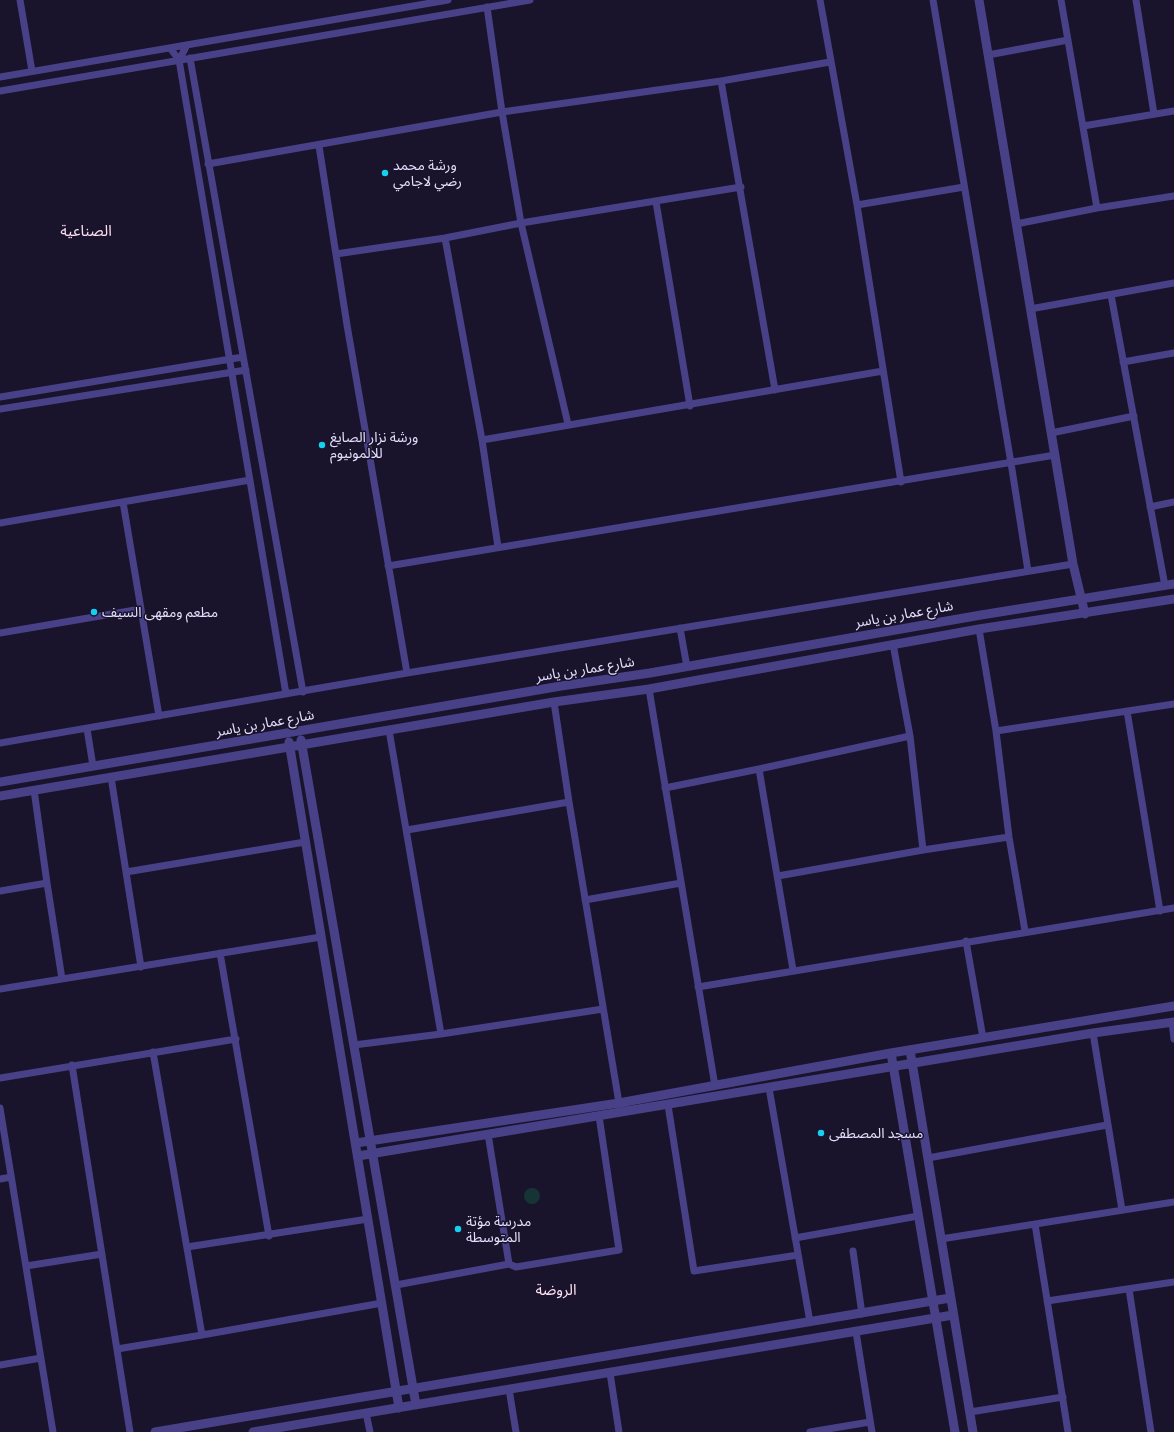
<!DOCTYPE html>
<meta charset="utf-8">
<style>
body{margin:0}
canvas{display:block;background:#19132b}
</style>
<canvas width="1174" height="1432"></canvas>
<script>
const c = document.querySelector('canvas').getContext('2d');
c.lineJoin = 'round';
function paint(path, color) {
  c.fillStyle = color;
  c.fill(path, 'evenodd');
}
function poly(rows) {
  const path = new Path2D();
  for (const r of rows) {
    if (r.length === 3) {
      path.moveTo(r[0] + r[2], r[1]);
      path.arc(r[0], r[1], r[2], 0, 2 * Math.PI);
      continue;
    }
    path.moveTo(r[0], r[1]);
    for (let i = 2; i < r.length; i += 2) path.lineTo(r[i], r[i + 1]);
  }
  return path;
}
function strokePath(path, color, width, dash) {
  c.strokeStyle = color;
  c.lineWidth = width;
  c.lineCap = dash ? 'butt' : 'round';
  c.setLineDash(dash || []);
  c.stroke(path);
}
function drawText(font, color, halo, rows, align = 'center') {
  c.font = font + ' "Exo 2","Noto Sans Arabic",sans-serif';
  c.lineWidth = 3;
  c.setLineDash([]);
  c.textBaseline = 'middle';
  c.strokeStyle = halo;
  c.fillStyle = color;
  for (const [text, x, y, turn = 0] of rows) {
    c.save();
    c.translate(x, y);
    c.rotate((+turn || 0) * Math.PI / 180);
    c.textAlign = isNaN(turn) ? turn : align;
    if (halo) c.strokeText(text, 0, 0);
    c.fillText(text, 0, 0);
    c.restore();
  }
}
const green = poly([
 [532,1196,8]
]);
const minor = poly([
 [20,0,32,71],
 [820,0,857,205,901,482],
 [933,0,1011,463,1028,571],
 [1061,0,1097,208],
 [1136,0,1154,114],
 [487,7,502,112,521,223,568,424],
 [170,48,179,60,187,45],
 [988,55,1068,40],
 [190,58,303,692],
 [179,60,286,694],
 [0,77,448,0],
 [721,81,775,390],
 [0,91,530,0],
 [1083,126,1174,111],
 [319,146,347,325,407,673],
 [208,164,502,112,721,81,830,62],
 [656,202,690,406],
 [857,205,964,187],
 [1016,224,1097,208,1174,196],
 [445,238,482,440,498,547],
 [336,254,445,238,521,223,741,187],
 [1111,295,1165,586],
 [1030,309,1174,283],
 [1123,362,1174,353],
 [0,397,243,357],
 [0,409,246,370],
 [1051,433,1134,416],
 [482,440,883,371],
 [123,502,159,716],
 [1150,507,1174,502],
 [0,523,250,480],
 [388,566,1055,455],
 [680,628,687,667],
 [979,629,996,731,1009,837,1025,931],
 [0,633,141,609],
 [893,644,910,736,923,850],
 [649,689,715,1086],
 [554,702,569,802,619,1103],
 [1127,711,1160,911],
 [87,729,93,766],
 [389,730,441,1034],
 [996,731,1174,704],
 [0,743,407,673,1073,564],
 [759,769,793,970],
 [111,777,141,967],
 [665,788,759,769,910,736],
 [407,830,569,802],
 [126,872,305,842],
 [778,876,923,850,1009,837],
 [47,883,62,979],
 [0,891,47,883,34,790],
 [585,900,681,883],
 [966,941,983,1038],
 [220,953,269,1236],
 [698,987,1174,908],
 [0,989,321,937],
 [1172,1022,1174,1039],
 [1093,1033,1122,1210],
 [354,1045,441,1034,603,1009],
 [153,1052,202,1335],
 [72,1065,130,1432],
 [0,1078,236,1039],
 [769,1088,810,1322],
 [668,1105,694,1271,798,1255],
 [0,1108,53,1432],
 [928,1158,1107,1125],
 [0,1179,11,1177],
 [1035,1224,1068,1432],
 [795,1238,918,1216],
 [941,1239,1174,1202],
 [187,1247,368,1219],
 [853,1251,862,1314],
 [509,1264,516,1267,619,1250,599,1116],
 [26,1266,102,1254],
 [396,1285,509,1264,488,1134],
 [1129,1289,1151,1432],
 [1047,1301,1174,1282],
 [856,1332,872,1432],
 [117,1349,202,1335,382,1303],
 [0,1365,41,1358],
 [610,1373,619,1432],
 [509,1389,516,1432],
 [970,1412,1063,1397],
 [366,1413,370,1432],
 [810,1432,870,1422]
]);
const tertiary = poly([
 [979,0,1073,564,1085,614],
 [301,740,416,1405],
 [289,742,399,1408],
 [0,782,561,686,650,673,981,615,1174,584],
 [0,796,554,702,649,689,979,629,1174,599],
 [910,1050,973,1432],
 [891,1053,955,1432],
 [356,1143,619,1103,891,1053,1174,1006],
 [358,1156,1093,1033,1174,1022],
 [155,1432,950,1298],
 [253,1432,953,1315]
]);
const markers = [
 [385,173,4,"#16d0f2"],
 [322,445,4,"#16d0f2"],
 [94,612,4,"#16d0f2"],
 [821,1133,4,"#16d0f2"],
 [458,1229,4,"#16d0f2"]
];
const poiNames = [
 ["ورشة محمد",393,165],
 ["رضي لاجامي",393,181],
 ["ورشة نزار الصايغ",330,437],
 ["للالمونيوم",330,453],
 ["مطعم ومقهى السيف",102,612],
 ["مسجد المصطفى",829,1133],
 ["مدرسة مؤتة",466,1221],
 ["المتوسطة",466,1237]
];
const streetNames = [
 ["شارع عمار بن ياسر",904,614,-10],
 ["شارع عمار بن ياسر",585,669,-9],
 ["شارع عمار بن ياسر",265,723,-10]
];
const neighbourhoodNames = [
 ["الصناعية",86,231],
 ["الروضة",556,1290]
];
paint(green, '#163435');
strokePath(minor, '#484187', 7);
strokePath(tertiary, '#484187', 9);
for (const [x, y, r, color] of markers) {
  const dot = new Path2D();
  dot.arc(x, y, r, 0, 2 * Math.PI);
  c.fillStyle = color;
  c.fill(dot);
  strokePath(dot, '#19132b', 1.5);
}
drawText('14px', '#e4dffd', '#19132b', poiNames, 'left');
drawText('14px', '#e4dffd', '#19132b', streetNames);
drawText('15px', '#fde1f1', '#19132b', neighbourhoodNames);
</script>
